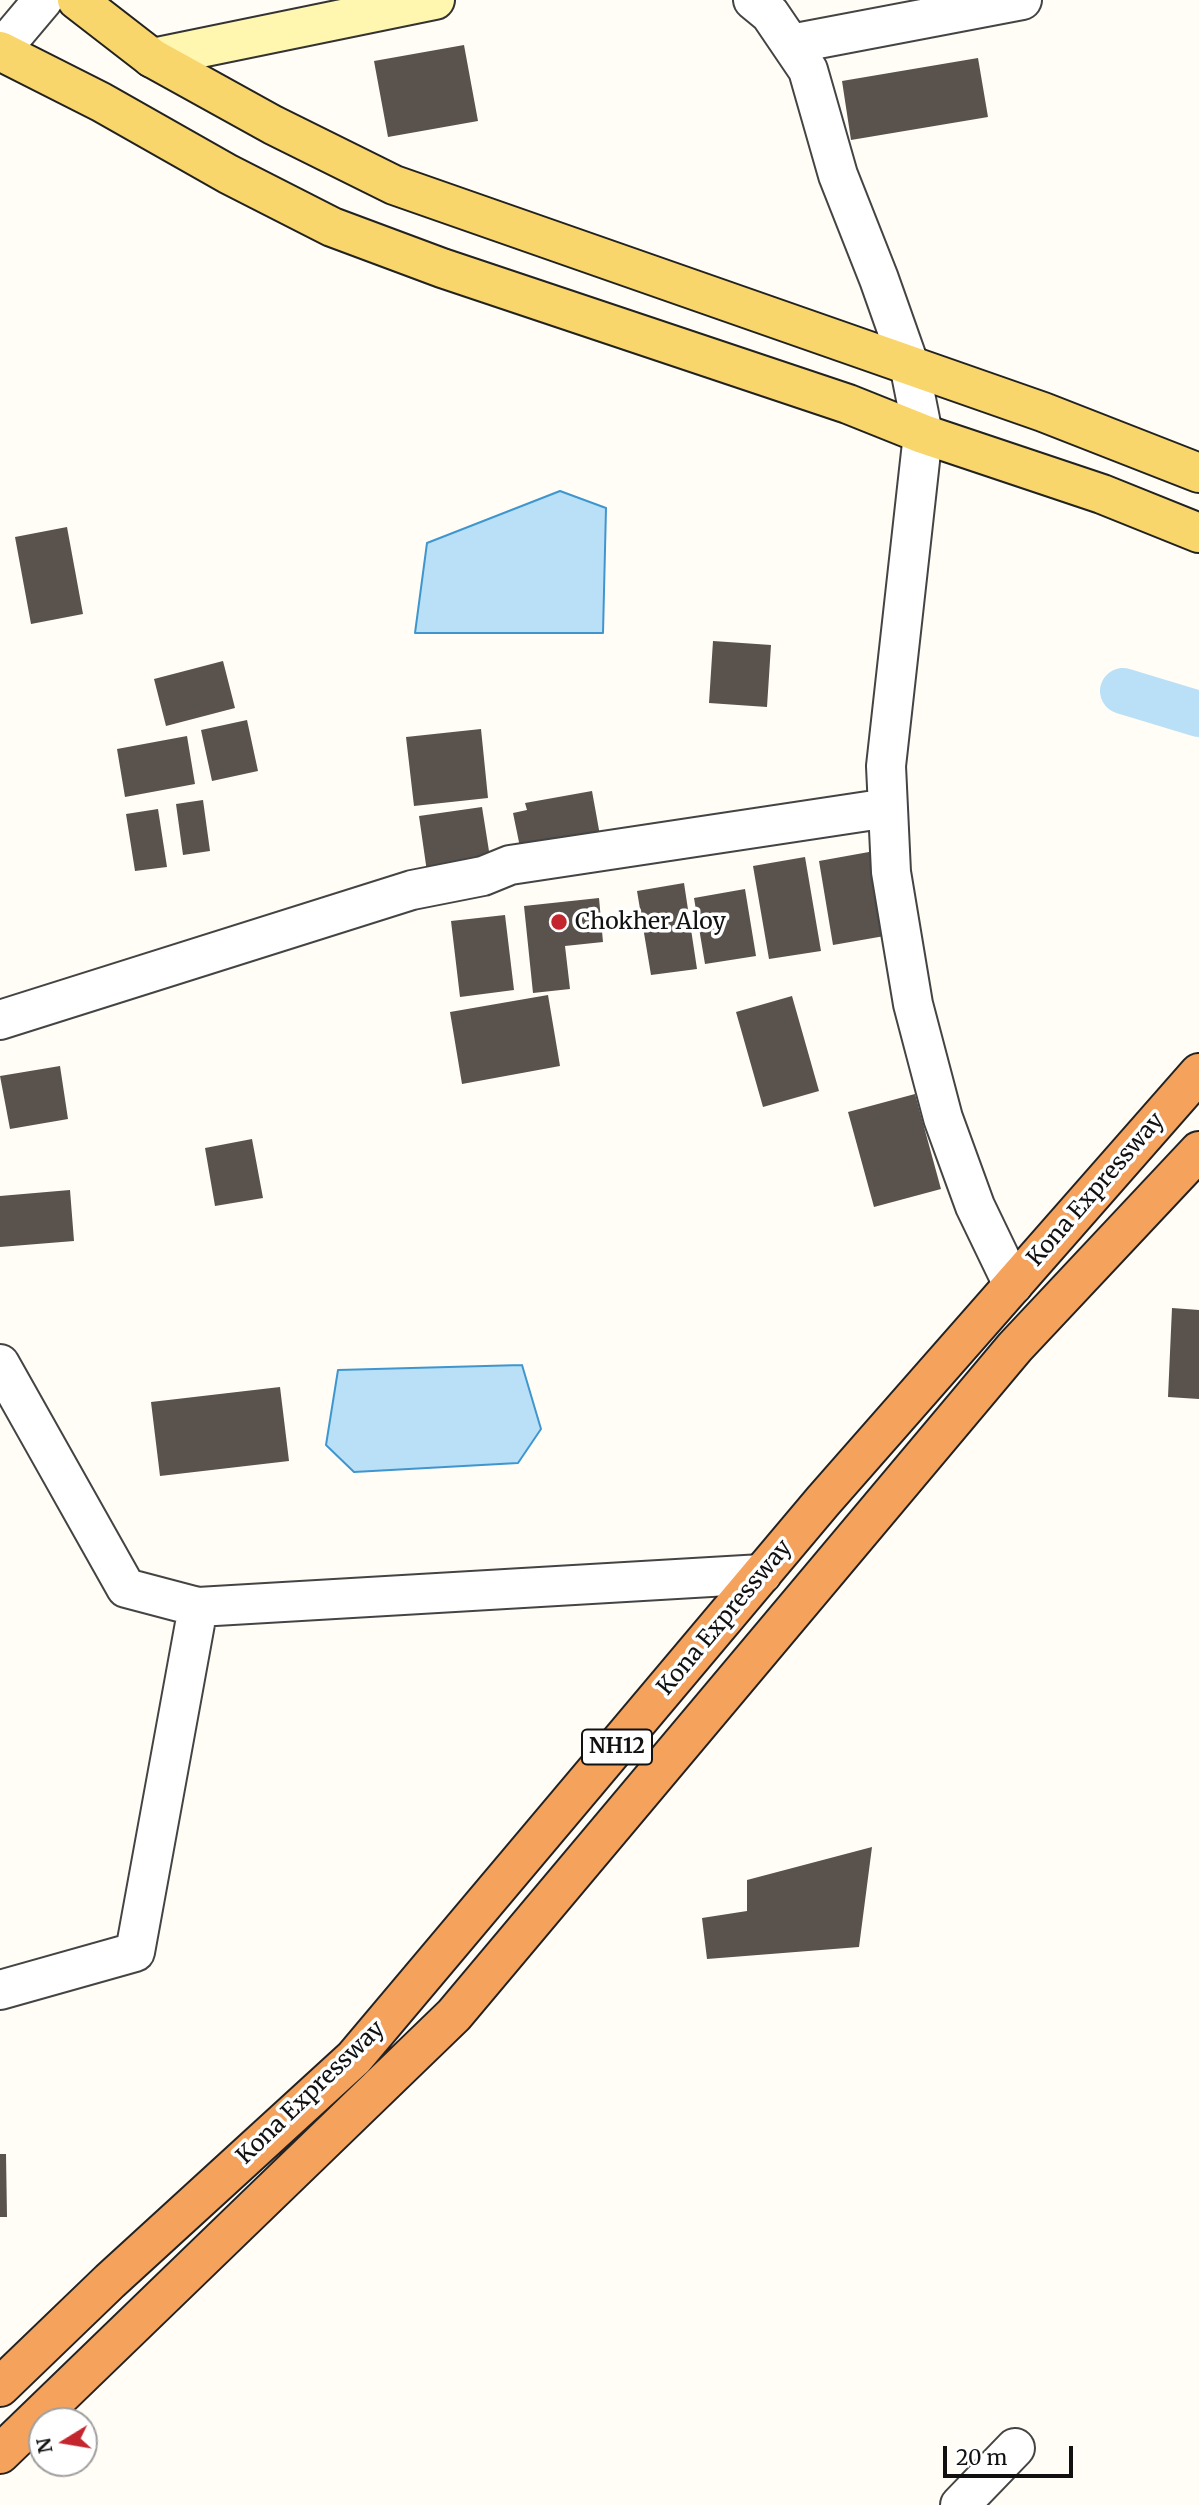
<!DOCTYPE html>
<style>
body{margin:0}
#map{position:relative;width:1199px;height:2505px;overflow:hidden;background:#fffdf5;font-family:Merriweather,serif}
canvas{display:block}
.north{position:absolute;left:28px;top:2407px;width:70px;height:70px;box-sizing:border-box;background:#fff;border:2px solid #a0a0a0;border-radius:50%;rotate:259deg;font-size:19px;font-weight:700;line-height:28px;text-align:center;color:#111}
.north::after{content:'';display:block;margin:auto;width:24px;height:32px;background:#c4262e;clip-path:polygon(50% 0,100% 100%,50% 72%,0 100%)}
.scale{position:absolute;left:943px;top:2446px;width:130px;height:32px;box-sizing:border-box;border:4px solid #111;border-top:0;padding-left:9px;font-size:21px;line-height:24px;white-space:nowrap;color:#111;-webkit-text-stroke:5px #fff;paint-order:stroke}
</style>
<div id="map">
<canvas width="1199" height="2505"></canvas>
<div class="north">N</div>
<div class="scale">20 m</div>
</div>
<script>
const c = document.querySelector('canvas').getContext('2d');
c.lineJoin = 'round';
function paint(path, color) {
  c.fillStyle = color;
  c.fill(path, 'evenodd');
}
function poly(rows) {
  const path = new Path2D();
  for (const r of rows) {
    path.moveTo(r[0], r[1]);
    for (let i = 2; i < r.length; i += 2) path.lineTo(r[i], r[i + 1]);
  }
  return path;
}
function strokePath(path, color, width, dash) {
  c.strokeStyle = color;
  c.lineWidth = width;
  c.lineCap = dash ? 'butt' : 'round';
  c.setLineDash(dash || []);
  c.stroke(path);
}
function drawText(font, color, halo, rows, align = 'center') {
  c.font = font + ' Merriweather,serif';
  c.lineWidth = 7;
  c.setLineDash([]);
  c.textBaseline = 'middle';
  c.strokeStyle = halo;
  c.fillStyle = color;
  for (const [text, x, y, turn = 0] of rows) {
    c.save();
    c.translate(x, y);
    c.rotate((+turn || 0) * Math.PI / 180);
    c.textAlign = isNaN(turn) ? turn : align;
    if (halo) c.strokeText(text, 0, 0);
    c.fillText(text, 0, 0);
    c.restore();
  }
}
const water = poly([
 [560,491,606,508,603,633,415,633,427,543,560,491],
 [522,1365,541,1429,518,1463,354,1472,326,1445,338,1370,522,1365]
]);
const canal = poly([
 [1123,691,1199,714]
]);
const building = poly([
 [464,45,478,121,388,137,374,61],
 [978,58,988,117,851,140,842,81],
 [67,527,83,614,31,624,15,537],
 [713,641,771,645,767,707,709,703],
 [223,661,235,708,166,726,154,679],
 [247,720,258,771,212,781,201,730],
 [481,729,488,798,414,806,406,737],
 [187,736,195,784,125,797,117,749],
 [592,791,601,841,520,847,513,813,527,810,525,803],
 [203,800,210,851,183,855,176,804],
 [482,807,492,870,428,879,419,816],
 [158,809,167,867,135,871,126,814],
 [880,850,896,934,833,945,819,861],
 [805,857,821,951,769,959,753,866],
 [684,883,697,969,651,975,637,891],
 [745,889,756,956,705,964,694,898],
 [599,898,603,942,565,946,570,989,533,993,524,906],
 [505,915,514,990,460,997,451,921],
 [548,995,560,1066,462,1084,450,1012],
 [792,996,819,1091,763,1107,736,1012],
 [60,1066,68,1119,10,1129,0,1076],
 [915,1094,941,1189,874,1207,848,1112],
 [252,1139,263,1198,215,1206,205,1148],
 [70,1190,74,1241,0,1247,0,1196],
 [1172,1308,1199,1310,1199,1399,1168,1397],
 [280,1387,289,1461,160,1476,151,1402],
 [872,1847,859,1947,707,1959,702,1918,747,1911,747,1880],
 [0,2154,6,2154,7,2217,0,2217]
]);
const street = poly([
 [753,0,770,14,808,70,838,175,879,279,909,364,923,434,886,766,891,872,913,1004,943,1118,975,1206,1013,1285],
 [791,44,1022,0],
 [0,51,43,0],
 [0,1020,412,890,483,876,510,865,888,808],
 [0,1364,126,1588,198,1607,762,1574],
 [0,1990,135,1952,198,1607],
 [960,2505,1015,2448]
]);
const secondary = poly([
 [152,58,435,0]
]);
const primary = poly([
 [77,0,152,58,273,125,394,185,1043,412,1199,473],
 [0,51,101,102,228,174,332,227,442,268,848,404,923,434,1102,494,1199,533]
]);
const highway = poly([
 [0,2387,110,2281,354,2058,823,1501,1199,1073],
 [0,2454,454,2015,1015,1347,1199,1151]
]);
const markers = [
 [559,922,9,"#c4262e"]
];
const shields = [
 [617,1747,70]
];
const shieldNames = [
 ["NH12",617,1747]
];
const poiNames = [
 ["Chokher Aloy",575,922]
];
const streetNames = [
 ["Kona Expressway",1096,1190,-49],
 ["Kona Expressway",725,1618,-50],
 ["Kona Expressway",311,2093,-44]
];
paint(water, '#b9e0f7');
strokePath(water, '#3f96cf', 2);
strokePath(canal, '#b9e0f7', 46);
paint(building, '#5a524d');
strokePath(street, '#444', 42);
strokePath(secondary, '#333', 42);
strokePath(primary, '#222', 42);
strokePath(highway, '#222', 42);
strokePath(street, '#fff', 38);
strokePath(secondary, '#fff6b0', 38);
strokePath(primary, '#f9d66b', 38);
strokePath(highway, '#f5a25d', 38);
for (const [x, y, r, color] of markers) {
  const dot = new Path2D();
  dot.arc(x, y, r, 0, 2 * Math.PI);
  c.fillStyle = color;
  c.fill(dot);
  strokePath(dot, '#fff', 2.5);
}
for (const [x, y, w] of shields) {
  const box = new Path2D();
  box.roundRect(x - w / 2, y - 17.5, w, 35, 5);
  c.fillStyle = '#fff';
  c.fill(box);
  strokePath(box, '#111', 2);
}
drawText('bold 21px', '#111', null, shieldNames);
drawText('23px', '#111', '#fff', poiNames, 'left');
drawText('23px', '#111', '#fff', streetNames);
</script>
